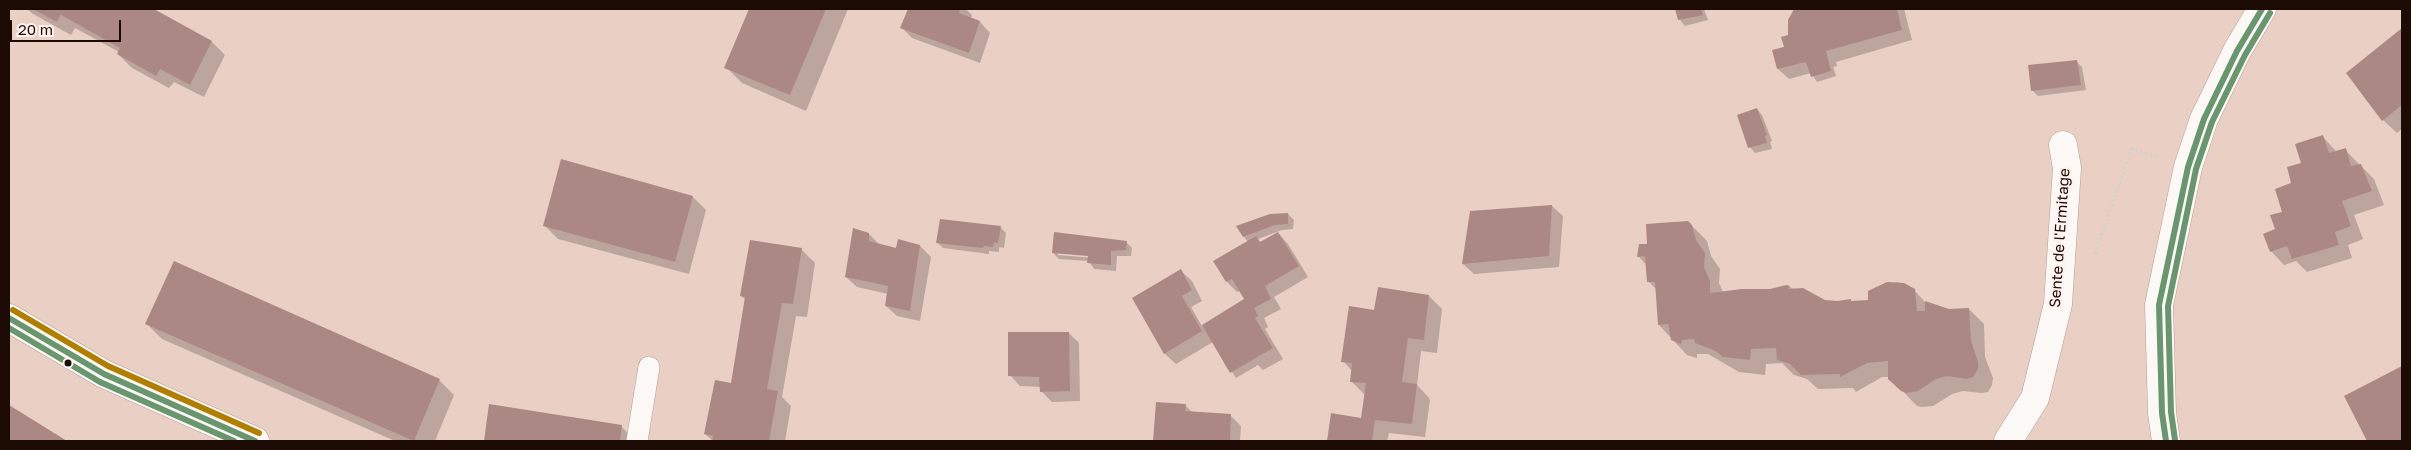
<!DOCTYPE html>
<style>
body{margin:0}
#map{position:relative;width:2411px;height:450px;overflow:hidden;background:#eacfc4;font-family:"Golos Text",sans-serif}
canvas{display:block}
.frame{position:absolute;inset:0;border:10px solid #1c0b05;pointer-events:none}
.scale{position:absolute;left:10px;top:20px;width:111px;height:22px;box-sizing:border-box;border:2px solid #1c0b05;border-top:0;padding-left:6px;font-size:15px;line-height:18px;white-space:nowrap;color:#1c0b05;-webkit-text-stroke:4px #fef3ef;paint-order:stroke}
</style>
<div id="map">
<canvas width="2411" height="450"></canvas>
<div class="frame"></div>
<div class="scale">20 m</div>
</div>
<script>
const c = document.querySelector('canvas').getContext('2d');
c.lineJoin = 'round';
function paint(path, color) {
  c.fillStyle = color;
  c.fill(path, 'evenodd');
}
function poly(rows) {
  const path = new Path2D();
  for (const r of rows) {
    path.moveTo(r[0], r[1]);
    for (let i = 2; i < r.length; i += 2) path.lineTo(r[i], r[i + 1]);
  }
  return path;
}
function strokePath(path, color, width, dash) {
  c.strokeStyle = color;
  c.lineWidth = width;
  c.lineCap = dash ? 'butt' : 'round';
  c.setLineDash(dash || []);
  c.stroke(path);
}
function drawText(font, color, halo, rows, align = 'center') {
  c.font = font + ' "Golos Text",sans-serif';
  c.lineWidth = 5;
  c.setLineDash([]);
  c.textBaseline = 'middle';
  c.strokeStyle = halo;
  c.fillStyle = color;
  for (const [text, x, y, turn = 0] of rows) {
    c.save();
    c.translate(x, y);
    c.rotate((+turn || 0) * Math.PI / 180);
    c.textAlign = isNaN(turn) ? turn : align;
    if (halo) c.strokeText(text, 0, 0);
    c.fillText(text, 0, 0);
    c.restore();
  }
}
const shadow = poly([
 [27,9,151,9,212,42,225,55,204,97,174,82,169,88,132,68,118,54,119,52,75,28,71,35,33,14],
 [750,9,848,9,806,111,742,83,726,67],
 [909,9,966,9,972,15,971,19,980,22,990,33,980,63,912,38,902,28],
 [1676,9,1704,9,1708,20,1685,26,1680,20],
 [1798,9,1819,11,1904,9,1912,40,1836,62,1837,66,1833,67,1836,76,1817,82,1811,73,1789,79,1778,69,1789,36,1795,10],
 [2402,29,2402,129,2397,133,2383,120,2347,73],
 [2076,61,2082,67,2086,90,2038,96,2032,90],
 [1757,109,1762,115,1772,141,1770,142,1772,149,1755,153,1750,147],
 [2322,136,2337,152,2345,150,2374,179,2384,205,2354,215,2363,239,2348,245,2352,258,2307,272,2296,261,2284,265,2271,251,2292,184,2302,164],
 [693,197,706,210,689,274,558,239,545,226],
 [1552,206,1563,216,1559,267,1474,274,1463,264,1471,212],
 [1288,214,1294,220,1293,229,1282,230,1258,239,1261,243,1278,233,1288,244,1308,277,1274,297,1281,309,1264,318,1268,327,1265,329,1283,359,1263,370,1258,365,1236,378,1213,342,1176,364,1165,354,1133,298,1181,271,1192,281,1202,301,1191,307,1202,326,1245,299,1240,291,1237,292,1227,282,1215,262,1248,242,1244,237],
 [1688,222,1707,241,1711,256,1720,269,1719,283,1723,292,1771,291,1789,287,1824,301,1837,302,1850,300,1853,302,1869,301,1869,292,1876,287,1897,282,1914,290,1926,303,1949,310,1969,309,1984,324,1985,357,1993,378,1992,385,1988,392,1982,393,1963,391,1952,394,1933,406,1922,407,1917,406,1889,377,1882,377,1856,392,1853,388,1818,389,1807,379,1794,375,1782,363,1766,364,1765,375,1739,372,1708,354,1697,354,1697,358,1687,355,1659,325,1657,290,1649,282,1647,266,1639,257,1640,246,1648,245],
 [1000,227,1006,233,1004,248,999,247,999,252,989,251,989,254,943,248,937,242],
 [869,234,880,245,896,249,920,246,931,257,920,321,897,316,886,306,888,294,857,287,846,277],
 [1126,242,1132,248,1131,256,1117,256,1116,271,1094,269,1089,261,1059,259,1053,253],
 [1058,253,1094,256,1094,258,1058,255],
 [802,250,815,263,807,317,796,316,782,397,791,406,785,441,713,441,705,434,732,385,746,300,741,296],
 [1429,296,1442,309,1437,353,1421,351,1417,385,1430,399,1425,437,1389,433,1387,441,1328,441,1332,414,1362,419,1365,395,1351,381,1352,371,1343,361,1375,311],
 [147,324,439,380,454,395,435,441,395,441,162,339],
 [1069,333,1079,343,1080,401,1052,402,1041,391,1041,387,1020,386,1010,375],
 [2402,368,2402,441,2368,441,2346,396],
 [1157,403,1185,405,1193,413,1230,415,1241,426,1240,441,1154,441],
 [9,406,65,441,9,441],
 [490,406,621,426,635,441,485,441]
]);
const building = poly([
 [33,9,154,9,212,41,190,85,160,69,156,76,117,54,120,48,61,15,57,22],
 [749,9,826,9,790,95,724,68],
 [908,9,960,9,959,13,980,21,969,53,900,28],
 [1675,9,1701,9,1703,15,1678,20],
 [1794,9,1897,9,1902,30,1826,51,1831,71,1811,77,1806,62,1777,69,1772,50,1784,47,1781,37,1788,35,1788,20],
 [2402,28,2402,105,2382,121,2346,73],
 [2077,60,2081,85,2031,91,2028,65],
 [1757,108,1767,135,1765,136,1767,143,1748,148,1737,115],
 [2323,135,2329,153,2346,148,2351,166,2361,164,2372,191,2342,201,2351,226,2335,232,2339,245,2292,259,2287,246,2270,252,2263,234,2275,229,2270,215,2282,212,2275,189,2291,183,2287,167,2301,163,2295,144],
 [561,159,693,196,675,262,543,226],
 [1552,205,1549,256,1462,264,1470,211],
 [1288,213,1288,224,1275,225,1243,237,1236,226,1270,214],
 [940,219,1001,226,998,243,994,242,993,247,984,246,983,248,936,243],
 [1688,221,1692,225,1696,240,1705,253,1704,267,1710,281,1710,293,1742,289,1770,289,1786,285,1790,286,1788,289,1803,288,1825,300,1837,301,1851,299,1851,301,1868,300,1868,291,1887,282,1904,283,1915,289,1917,311,1925,311,1925,301,1949,309,1969,308,1971,341,1978,362,1978,369,1973,377,1966,379,1947,376,1936,379,1918,391,1906,393,1901,391,1888,379,1888,361,1867,363,1840,377,1840,374,1801,375,1790,364,1777,360,1776,348,1751,349,1750,360,1723,357,1716,351,1695,343,1694,339,1682,340,1681,344,1671,340,1668,324,1658,325,1655,282,1647,282,1645,256,1637,257,1639,244,1647,244,1646,224],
 [853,228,869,233,869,241,896,248,898,239,920,245,910,311,885,306,888,286,845,277],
 [1054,232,1127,241,1126,250,1111,251,1111,265,1087,263,1088,256,1052,253],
 [1278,232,1299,266,1265,286,1271,299,1254,308,1258,316,1255,318,1273,348,1230,373,1202,325,1244,299,1232,279,1226,282,1213,261,1256,236,1260,242],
 [750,240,802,248,793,304,782,303,767,389,778,391,769,441,712,441,713,436,704,434,715,380,731,383,745,297,740,296],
 [174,261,440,379,414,441,145,324],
 [1181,269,1192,290,1182,296,1202,331,1164,354,1132,298],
 [1378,287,1429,295,1424,340,1408,338,1402,382,1417,384,1412,424,1375,420,1372,441,1327,441,1331,413,1361,418,1366,383,1350,382,1352,363,1341,362,1349,306,1374,310],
 [1008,332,1069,332,1070,391,1040,392,1039,377,1008,376],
 [2402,366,2402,441,2367,441,2344,396],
 [1156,402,1186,404,1185,411,1231,414,1230,441,1153,441],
 [489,404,622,425,620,441,484,441],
 [9,405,67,441,9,441]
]);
const path = poly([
 [2095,254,2132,149,2156,157]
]);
const lane = poly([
 [637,441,649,367]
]);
const street = poly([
 [9,318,104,374,255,441],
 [2008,441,2035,398,2058,304,2067,168,2063,145]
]);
const secondary = poly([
 [2166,441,2162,413,2159,305,2188,167,2204,119,2237,51,2262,9]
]);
const bus1 = poly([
 [9,318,104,374,255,441],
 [2166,441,2162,413,2159,305,2188,167,2204,119,2237,51,2262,9]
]);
const bus2 = poly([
 [9,328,100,382,234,441],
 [2175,440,2171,412,2168,306,2196,169,2212,122,2245,55,2270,13]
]);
const bus3 = poly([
 [13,310,108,366,259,433]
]);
const markers = [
 [68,363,4.5,"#1c0b05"]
];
const streetNames = [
 ["Sente de l'Ermitage",2060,238,-86]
];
paint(shadow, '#0003');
paint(building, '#ac8884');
strokePath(lane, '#b29e95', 22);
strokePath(street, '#b29e95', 29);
strokePath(secondary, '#b29e95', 29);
strokePath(path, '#d7d0cc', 3, [2.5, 2.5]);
strokePath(lane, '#fcf8f6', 21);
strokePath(street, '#fcf8f6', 28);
strokePath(secondary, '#fcf8f6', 28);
strokePath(bus1, '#69966e', 6);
strokePath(bus2, '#69966e', 6);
strokePath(bus3, '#b07f02', 6);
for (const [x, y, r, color] of markers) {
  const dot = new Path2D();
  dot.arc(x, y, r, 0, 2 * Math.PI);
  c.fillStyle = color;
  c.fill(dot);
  strokePath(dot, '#fef3ef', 2);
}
drawText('15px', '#1c0b05', '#fef3ef', streetNames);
</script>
